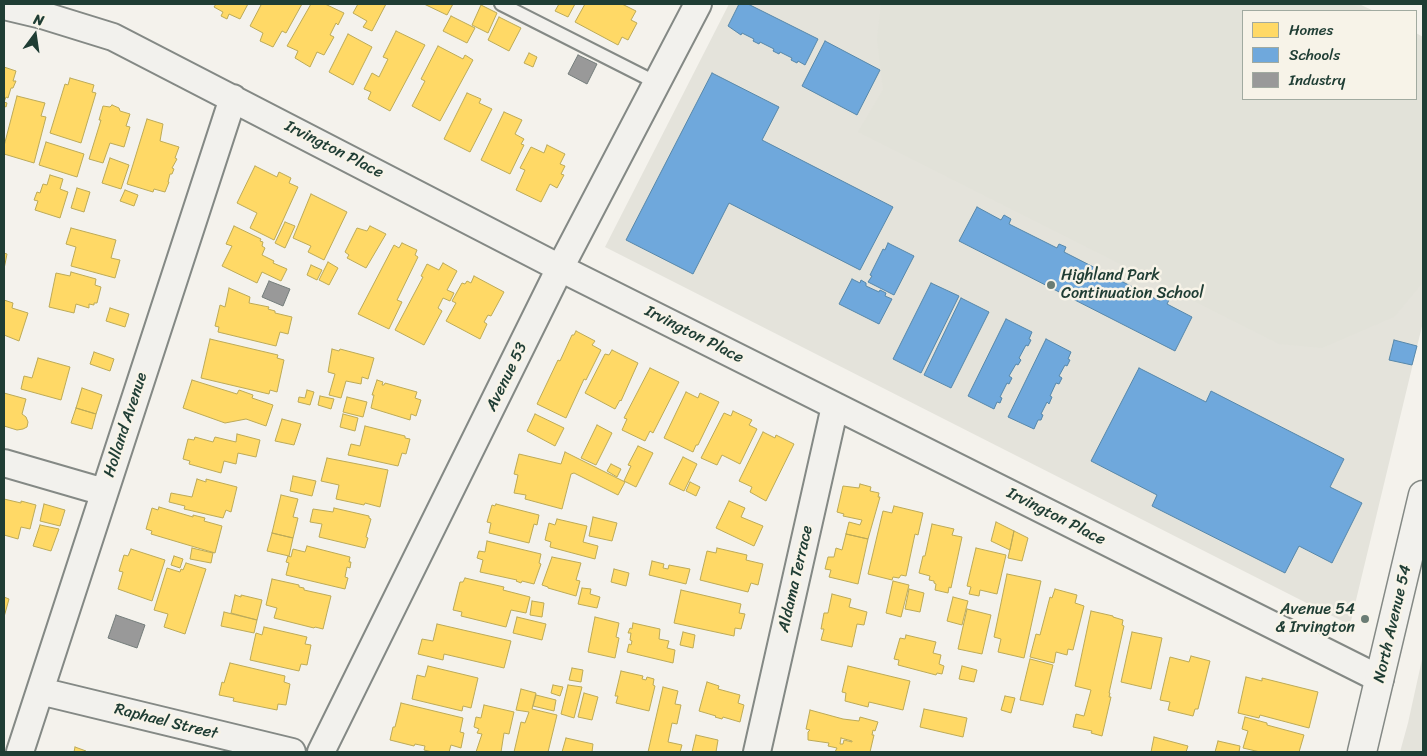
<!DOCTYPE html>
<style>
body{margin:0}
#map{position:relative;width:1427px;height:756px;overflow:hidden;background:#f4f2ec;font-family:Sriracha,sans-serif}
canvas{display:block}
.frame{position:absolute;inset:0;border:5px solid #1f3d34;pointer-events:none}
.legend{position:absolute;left:1242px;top:10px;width:175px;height:90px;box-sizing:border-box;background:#f7f3e8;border:1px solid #a1aaa0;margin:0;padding:6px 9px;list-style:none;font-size:15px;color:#1f3d34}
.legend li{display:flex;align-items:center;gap:10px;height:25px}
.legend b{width:25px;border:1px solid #a1aaa0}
.north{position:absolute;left:10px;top:10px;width:50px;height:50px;-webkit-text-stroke:4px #f7f3e8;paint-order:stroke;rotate:14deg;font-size:14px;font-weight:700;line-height:20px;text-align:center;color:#1f3d34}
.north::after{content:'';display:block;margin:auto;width:18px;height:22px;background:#1f3d34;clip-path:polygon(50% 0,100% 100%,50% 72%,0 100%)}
</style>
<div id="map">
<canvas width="1427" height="756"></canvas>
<div class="frame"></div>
<ul class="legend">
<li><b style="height:14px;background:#ffd966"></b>Homes</li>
<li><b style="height:14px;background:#6fa8dc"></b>Schools</li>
<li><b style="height:14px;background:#999"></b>Industry</li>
</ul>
<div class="north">N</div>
</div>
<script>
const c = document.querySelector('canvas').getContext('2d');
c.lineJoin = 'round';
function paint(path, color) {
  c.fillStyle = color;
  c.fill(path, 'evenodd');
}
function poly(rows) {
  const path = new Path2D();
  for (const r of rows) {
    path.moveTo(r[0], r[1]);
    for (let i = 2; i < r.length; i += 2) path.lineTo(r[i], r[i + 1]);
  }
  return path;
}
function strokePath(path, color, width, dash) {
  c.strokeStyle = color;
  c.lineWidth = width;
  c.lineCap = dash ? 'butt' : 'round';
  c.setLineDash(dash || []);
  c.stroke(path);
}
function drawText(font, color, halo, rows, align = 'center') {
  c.font = font + ' Sriracha,sans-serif';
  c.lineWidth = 5;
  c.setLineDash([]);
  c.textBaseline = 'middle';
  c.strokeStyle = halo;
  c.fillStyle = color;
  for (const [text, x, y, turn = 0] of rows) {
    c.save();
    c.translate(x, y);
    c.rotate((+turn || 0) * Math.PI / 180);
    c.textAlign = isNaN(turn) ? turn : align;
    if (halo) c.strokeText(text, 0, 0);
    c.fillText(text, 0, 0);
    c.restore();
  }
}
const built = poly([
 [729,4,1359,4,1374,11,1243,11,1243,99,1416,99,1416,33,1423,37,1423,322,1350,625,605,247],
 [1423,655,1423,752,1400,752,1408,723]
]);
const green = poly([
 [881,4,1351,4,1366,11,1243,11,1243,99,1416,99,1416,37,1423,41,1423,282,1394,317,1322,348,1279,344,858,132,883,90,877,39]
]);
const homes = poly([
 [216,4,248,4,240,19,229,14,227,19,221,16,223,12,214,7,216,4],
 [258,4,302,4,286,33,282,31,273,47,260,41,263,33,250,26,261,5,258,4],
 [311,4,325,4,344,13,338,25,336,23,330,35,334,37,324,55,317,52,310,67,295,58,298,51,287,46,311,4],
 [358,4,386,4,372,31,363,27,367,21,353,13,358,4],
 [424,4,453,4,447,15,424,4],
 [559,4,575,4,568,17,555,11,559,4],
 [585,4,622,4,636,11,631,20,637,23,628,40,622,37,618,45,575,22,585,4],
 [481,5,497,13,488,33,472,25,481,5],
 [451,16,475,28,467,43,443,31,451,16],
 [499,17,521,28,509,51,488,40,499,17],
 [396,31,425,45,390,111,368,99,371,92,364,89,372,73,379,77,388,59,383,57,396,31],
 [348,34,372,47,353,85,329,72,348,34],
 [438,46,463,59,465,55,473,60,440,121,412,106,425,81,421,79,438,46],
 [529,53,537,57,533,67,524,63,529,53],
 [4,67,16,71,13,81,16,81,13,88,11,88,8,98,6,97,4,102,7,103,6,107,4,106,4,67],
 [70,78,94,85,92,92,96,93,81,143,50,133,65,84,68,85,70,78],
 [467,93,481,99,479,103,492,109,470,152,444,139,467,93],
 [17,96,45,103,41,116,46,117,34,163,4,154,4,146,17,96],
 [112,105,119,108,120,111,130,114,126,126,130,127,124,147,110,143,103,163,89,159,101,120,99,120,103,106,110,107,112,105],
 [504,112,522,120,515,134,524,139,521,144,524,145,510,174,481,160,504,112],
 [147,119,163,124,160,141,179,147,175,158,177,159,172,168,174,169,172,174,170,174,168,182,169,182,165,192,154,189,153,192,127,184,147,119],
 [46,142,84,154,77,177,39,165,46,142],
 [547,145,565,154,560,164,565,166,561,174,564,175,557,188,550,184,541,202,516,190,525,170,520,168,531,147,544,153,547,145],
 [110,158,129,165,121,189,102,183,110,158],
 [255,166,277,177,279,172,291,178,289,183,298,187,274,240,250,228,257,213,237,203,255,166],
 [50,175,63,179,60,189,68,192,60,218,35,210,38,201,34,200,37,192,40,193,43,184,47,185,50,175],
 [77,188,90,192,84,212,71,208,77,188],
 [125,190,138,195,134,206,120,201,125,190],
 [311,194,347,212,324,260,308,252,311,246,293,238,311,194],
 [285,222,295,226,285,248,275,243,285,222],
 [234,226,261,239,260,241,263,242,262,246,265,248,262,255,274,261,273,263,287,269,281,281,262,272,257,283,222,266,232,246,226,244,234,226],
 [370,226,386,234,366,268,347,258,349,255,345,252,357,228,367,231,370,226],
 [71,228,116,240,111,258,120,260,115,278,71,266,76,247,66,244,71,228],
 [402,243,417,250,415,255,418,257,397,300,402,302,389,329,358,314,394,245,399,248,402,243],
 [4,253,7,254,4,269,4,253],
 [328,262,338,268,329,285,319,280,328,262],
 [443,263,457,271,447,290,454,293,450,301,443,298,438,308,442,311,424,345,395,330,423,277,421,276,427,264,439,270,443,263],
 [311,265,322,270,317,280,307,275,311,265],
 [71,272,96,279,95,285,101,287,97,303,94,303,94,305,89,304,89,308,76,304,74,313,49,307,56,273,70,276,71,272],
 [474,276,504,292,491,316,488,315,484,322,487,324,480,339,446,321,456,303,452,301,462,283,465,284,467,281,471,283,474,276],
 [229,288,250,297,249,303,269,307,268,309,275,311,275,313,292,317,288,334,280,332,276,346,218,332,219,327,215,326,220,305,225,307,229,288],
 [4,300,13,303,12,308,28,313,19,341,4,335,4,300],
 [110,308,129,314,125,327,106,321,110,308],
 [576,331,595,341,592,345,601,350,586,380,584,379,566,418,537,404,558,360,560,361,572,335,574,335,576,331],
 [210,339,278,355,277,358,284,360,277,392,270,390,269,394,201,378,210,339],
 [332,349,339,351,340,349,374,358,368,379,362,377,361,384,346,381,341,398,329,395,335,374,328,372,332,349],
 [612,350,638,363,621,401,620,400,615,409,585,393,605,354,609,355,612,350],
 [94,352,114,359,110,371,90,364,94,352],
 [38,358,70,367,61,400,21,389,24,376,32,378,38,358],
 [650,368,679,382,653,433,650,431,645,441,622,430,627,419,624,418,650,368],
 [192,380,237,394,239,390,253,395,252,398,273,405,266,426,246,419,225,423,183,408,192,380],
 [377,380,383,382,382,385,384,385,385,383,417,392,415,398,421,400,416,416,411,414,410,420,371,408,374,395,372,395,377,380],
 [82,388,102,395,96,414,76,408,82,388],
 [307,390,314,392,310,405,298,402,299,397,305,398,307,390],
 [686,392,698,398,700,393,719,402,698,445,696,445,693,452,664,438,686,392],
 [4,393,26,399,22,414,26,417,28,422,27,427,23,429,17,430,4,426,4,393],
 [320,396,334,399,331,409,318,405,320,396],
 [347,397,367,402,363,417,343,412,347,397],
 [76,408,96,414,92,429,71,423,76,408],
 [733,411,752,420,749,425,757,429,740,464,722,455,717,465,701,458,724,413,731,416,733,411],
 [343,414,358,418,355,431,340,427,343,414],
 [535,414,564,428,555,446,527,431,535,414],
 [282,419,301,424,294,445,275,441,282,419],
 [597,425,612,433,596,465,581,458,597,425],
 [365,426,405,436,405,438,410,439,406,454,402,453,398,466,348,455,351,444,360,446,365,426],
 [763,432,775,438,776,435,794,444,766,501,750,492,752,487,739,481,763,432],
 [237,434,260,440,256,457,238,453,236,464,224,461,221,473,189,464,190,461,183,459,188,439,194,440,195,437,213,442,215,437,236,442,237,434],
 [638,446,653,453,636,487,624,481,631,466,628,465,638,446],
 [565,452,625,482,618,495,574,473,571,474,562,509,525,499,526,495,514,493,518,475,514,474,519,454,561,464,565,452],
 [683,457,697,464,684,491,669,484,683,457],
 [327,458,388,470,380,507,365,503,364,505,336,499,339,485,321,481,327,458],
 [611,464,621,469,617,477,607,471,611,464],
 [293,476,316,481,312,496,290,491,293,476],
 [197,479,206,482,206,479,237,487,231,512,226,510,223,518,184,509,185,506,169,502,171,493,192,497,197,479],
 [690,482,700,487,696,496,686,491,690,482],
 [860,484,871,487,870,491,879,493,878,497,880,497,868,539,846,534,849,522,860,525,862,520,843,516,844,514,837,512,843,486,859,488,860,484],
 [281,495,298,499,293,517,298,518,293,538,272,533,281,495],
 [4,499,21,503,21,501,36,505,30,529,21,527,18,539,4,535,4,499],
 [729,501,745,508,741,517,763,526,754,546,716,528,729,501],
 [44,504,65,510,60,526,40,521,44,504],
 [496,504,539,515,537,525,534,524,529,543,489,533,491,523,487,522,492,505,495,506,496,504],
 [894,506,923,513,918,535,915,534,906,576,901,575,899,578,893,577,892,580,868,574,883,511,892,513,894,506],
 [159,507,193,517,193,515,205,518,204,521,222,526,215,553,151,534,152,531,146,529,152,508,158,510,159,507],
 [334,508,369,516,369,518,371,519,366,537,368,538,365,548,319,537,322,524,310,522,313,509,333,512,334,508],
 [593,517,617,523,612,541,589,536,593,517],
 [557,519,587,526,583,542,598,546,595,559,550,547,551,542,545,540,549,523,555,525,557,519],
 [996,522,1014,531,1010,550,991,541,996,522],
 [932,524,954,529,952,535,962,537,951,588,949,587,948,593,935,590,936,584,934,583,934,581,929,580,930,576,919,573,923,556,925,556,932,524],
 [40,525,59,529,51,551,33,546,40,525],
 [1014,531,1028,538,1022,561,1008,558,1014,531],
 [272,533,293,538,289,556,267,551,272,533],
 [846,534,868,539,858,584,829,577,831,570,825,569,828,557,834,557,836,548,842,550,846,534],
 [487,541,541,554,539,563,541,564,534,584,522,581,521,583,516,581,517,580,480,572,483,560,477,558,479,551,485,552,487,541],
 [307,546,350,557,349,562,351,562,350,568,347,567,345,577,348,578,345,589,286,575,289,563,286,562,288,556,291,557,293,549,305,552,307,546],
 [192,548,213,553,211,563,190,559,192,548],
 [717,548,747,555,746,560,763,564,758,585,751,583,748,592,700,580,707,551,716,553,717,548],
 [976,548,1006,555,997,594,980,590,979,596,969,594,971,587,967,586,976,548],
 [131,549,165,560,152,601,118,589,123,572,119,571,124,555,128,556,131,549],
 [174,556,183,559,180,568,171,565,174,556],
 [552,557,581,563,576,580,580,581,576,596,548,588,548,587,542,585,552,557],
 [652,561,664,564,663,568,668,569,669,565,690,569,686,584,649,575,652,561],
 [186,563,206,569,185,634,164,627,168,614,154,610,167,568,180,572,181,569,183,570,186,563],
 [614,569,629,573,626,586,611,582,614,569],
 [1007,574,1041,581,1024,658,998,652,1001,639,994,637,1007,574],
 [465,578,504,587,503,590,530,597,526,613,511,610,506,627,461,616,462,612,453,610,460,582,463,582,465,578],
 [272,579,299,585,299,587,304,588,304,590,331,596,323,629,315,627,314,628,274,618,277,608,266,605,272,579],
 [893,581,909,585,901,617,886,613,893,581],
 [582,588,591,589,590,594,600,597,597,608,578,604,582,588],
 [909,589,924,593,920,612,905,609,909,589],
 [1055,589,1077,595,1075,603,1084,606,1073,650,1068,649,1067,655,1056,652,1054,663,1030,657,1036,634,1040,635,1050,597,1052,598,1055,589],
 [681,590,741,604,739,613,745,614,741,629,735,628,734,636,674,623,681,590],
 [832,594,851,599,849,607,867,612,864,625,857,624,852,647,821,640,824,629,821,629,824,613,828,613,832,594],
 [235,595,241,597,241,595,262,600,257,620,231,613,235,595],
 [4,597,9,599,4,617,4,597],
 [953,597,968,601,962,625,947,621,953,597],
 [532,601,544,603,542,617,530,615,532,601],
 [967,609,991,615,982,654,958,649,967,609],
 [1091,611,1113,616,1113,617,1123,620,1122,625,1124,626,1109,693,1110,693,1109,697,1111,697,1102,736,1091,733,1092,731,1073,727,1076,714,1084,716,1091,690,1075,686,1091,611],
 [224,612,257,620,254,633,221,626,224,612],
 [517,617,546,624,542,640,513,633,517,617],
 [595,617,619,623,616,637,619,638,615,658,588,652,595,617],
 [633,623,660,629,659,639,669,641,667,648,675,650,673,663,627,652,629,644,631,645,632,641,630,640,631,633,628,633,630,628,632,629,633,623],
 [437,624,511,641,504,668,444,654,443,660,418,654,422,639,433,641,437,624],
 [264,627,307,637,305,644,311,645,307,665,301,664,299,671,250,660,256,633,262,635,264,627],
 [683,632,695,635,693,648,680,645,683,632],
 [1132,632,1162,638,1151,689,1121,682,1132,632],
 [906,635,936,642,933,653,941,655,939,664,944,666,942,674,937,673,936,675,898,665,899,660,894,659,900,638,905,639,906,635],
 [1191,656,1210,661,1198,709,1195,709,1193,716,1168,710,1170,702,1160,700,1170,657,1189,662,1191,656],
 [1030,659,1053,665,1043,705,1020,700,1030,659],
 [230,663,285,676,284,682,290,684,286,705,278,704,277,710,233,701,234,698,219,695,222,682,224,683,230,663],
 [428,666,478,678,471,708,463,706,462,711,412,699,417,675,425,677,428,666],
 [848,666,910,681,903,710,869,702,868,707,845,701,846,693,842,692,848,666],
 [962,666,977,670,974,682,959,679,962,666],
 [572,668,583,670,581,682,569,680,572,668],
 [621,671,643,676,642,679,646,680,647,677,654,679,653,685,655,686,649,711,616,703,618,696,615,696,621,671],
 [1246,677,1262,681,1262,678,1318,692,1309,728,1260,715,1259,718,1238,713,1246,677],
 [707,682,719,686,718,689,740,695,738,703,744,705,740,722,723,717,722,719,715,717,716,716,699,711,707,682],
 [553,685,563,687,560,696,551,693,553,685],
 [568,685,582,687,574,718,561,714,568,685],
 [663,687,678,691,675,704,681,705,677,724,672,723,668,742,682,745,680,752,648,752,663,687],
 [521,689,536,693,532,709,557,715,548,752,514,752,521,722,525,723,529,712,516,710,521,689],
 [584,693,598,697,592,720,578,717,584,693],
 [536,695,556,700,554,711,533,706,536,695],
 [1005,696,1015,698,1011,713,1001,710,1005,696],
 [401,703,463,718,460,732,464,733,461,748,451,745,449,752,432,752,424,750,425,746,415,744,414,746,390,740,393,727,395,727,401,703],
 [484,705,514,712,509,734,504,733,501,752,476,752,482,734,477,733,479,729,474,727,476,717,481,718,484,705],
 [924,709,967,718,963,737,920,727,924,709],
 [810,710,843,719,859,721,860,717,878,722,875,731,873,730,872,735,874,735,870,752,835,752,837,748,828,746,829,743,808,740,808,732,810,730,806,729,810,710],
 [841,738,852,741,852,742,844,740,843,744,840,744,841,738],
 [1245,717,1267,723,1267,725,1304,735,1299,752,1260,752,1243,748,1248,731,1242,729,1245,717],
 [696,735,718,740,716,752,692,752,696,735],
 [1154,737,1188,746,1186,752,1148,752,1151,752,1154,737],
 [566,738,593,744,592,752,562,752,566,738],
 [1218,741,1240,746,1239,752,1215,752,1218,741],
 [75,747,86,751,85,752,74,752,75,747]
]);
const schools = poly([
 [739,4,748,4,818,39,805,65,798,61,797,63,791,60,792,58,780,52,779,54,773,51,774,49,760,42,759,44,753,41,754,39,742,33,741,35,728,26,739,4],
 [825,41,880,70,857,115,802,86,825,41],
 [712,73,779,107,762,140,893,207,860,270,729,203,693,274,626,240,712,73],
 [977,207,1001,220,1004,215,1011,219,1009,224,1057,248,1059,244,1066,247,1064,252,1113,277,1115,272,1122,276,1119,280,1160,301,1162,296,1169,300,1167,304,1192,317,1175,351,959,241,977,207],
 [888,243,914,256,894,295,868,282,872,276,870,275,883,249,885,250,888,243],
 [852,279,860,283,861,280,866,283,866,286,879,292,880,290,886,293,885,296,892,299,879,324,839,304,852,279],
 [931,283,959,296,921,373,893,359,931,283],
 [961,298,989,312,951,388,924,375,961,298],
 [1006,319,1032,332,1029,339,1031,340,1028,346,1026,345,1019,358,1021,360,1018,365,1016,364,1009,376,1012,378,1009,384,1007,383,1000,397,1002,398,1000,403,997,402,994,409,968,396,1006,319],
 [1046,339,1071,352,1068,359,1070,360,1067,366,1065,365,1059,376,1062,378,1059,384,1056,383,1050,396,1052,397,1049,404,1047,402,1041,414,1043,415,1041,420,1038,420,1034,429,1008,417,1046,339],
 [1394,340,1417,346,1412,365,1389,360,1394,340],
 [1139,368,1206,402,1211,391,1344,459,1330,487,1362,503,1332,563,1299,546,1285,573,1152,506,1157,495,1091,461,1139,368]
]);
const industry = poly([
 [578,55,597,64,587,84,568,74,578,55],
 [269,281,290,289,283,306,262,297,269,281],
 [116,615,145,625,137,648,108,638,116,615]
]);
const lane = poly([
 [501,4,657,83]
]);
const street = poly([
 [4,6,42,15,113,37,560,268,1380,679],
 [4,463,104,492],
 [40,691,292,752],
 [20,752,233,98],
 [321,752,560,268,698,4],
 [757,752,835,406]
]);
const secondary = poly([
 [1362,752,1423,495]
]);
const markers = [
 [1051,285,5,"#6a7c74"],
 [1365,619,5,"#6a7c74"]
];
const streetNames = [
 ["Irvington Place",334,150,27],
 ["Irvington Place",694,335,27],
 ["Avenue 53",507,377,-64],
 ["Holland Avenue",126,425,-72],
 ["Irvington Place",1056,517,27],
 ["Aldama Terrace",796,579,-77],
 ["North Avenue 54",1393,624,-77],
 ["Raphael Street",166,722,14]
];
const poiNames = [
 ["Highland Park",1061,276],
 ["Continuation School",1061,294],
 ["Avenue 54",1355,610,"right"],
 ["& Irvington",1355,628,"right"]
];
paint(built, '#e4e3db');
paint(green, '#e2e2d9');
paint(homes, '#ffd966');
strokePath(homes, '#bcaa57', 1);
paint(schools, '#6fa8dc');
strokePath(schools, '#5788aa', 1);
paint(industry, '#999');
strokePath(industry, '#747d7b', 1);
strokePath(lane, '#848985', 16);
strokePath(street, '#848985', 30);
strokePath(secondary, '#848985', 31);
strokePath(lane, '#f2f1ed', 12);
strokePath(street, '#f2f1ed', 26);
strokePath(secondary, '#f2f1ed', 28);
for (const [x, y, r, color] of markers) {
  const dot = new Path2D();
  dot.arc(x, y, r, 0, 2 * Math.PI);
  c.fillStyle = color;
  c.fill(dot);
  strokePath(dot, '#f7f3e8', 2);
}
drawText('16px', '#1f3d34', '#f7f3e8', streetNames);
drawText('16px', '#1f3d34', '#f7f3e8', poiNames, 'left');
</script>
